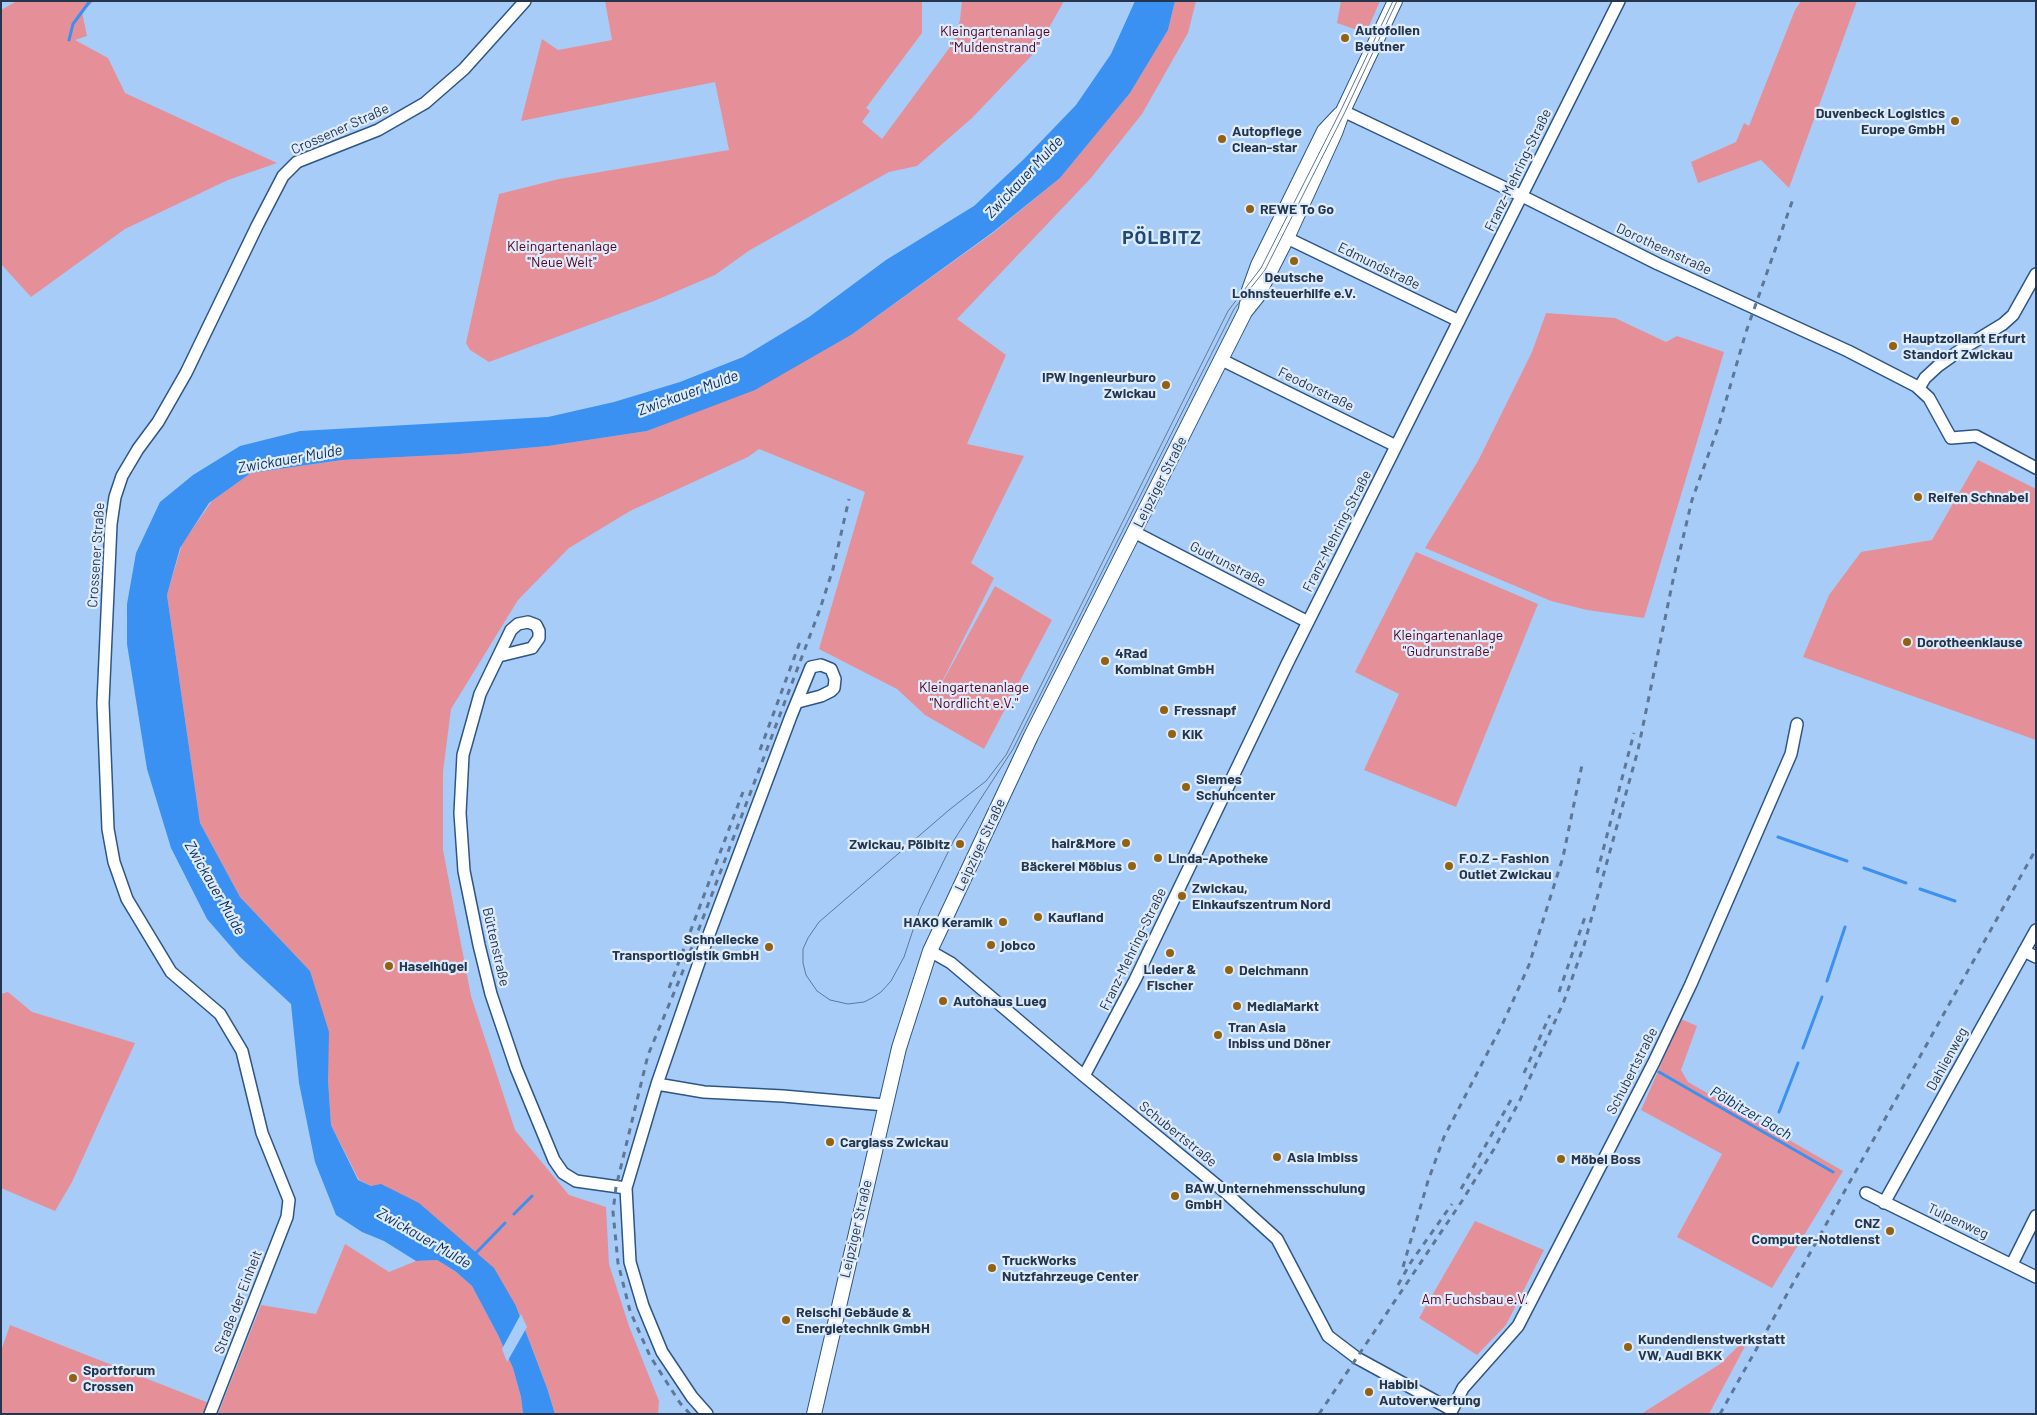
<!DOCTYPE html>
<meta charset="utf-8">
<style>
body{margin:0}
#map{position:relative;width:2037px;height:1415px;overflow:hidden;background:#a8ccf8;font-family:Barlow,sans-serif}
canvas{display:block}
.frame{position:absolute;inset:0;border:2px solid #24364c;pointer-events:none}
</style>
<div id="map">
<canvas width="2037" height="1415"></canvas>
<div class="frame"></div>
</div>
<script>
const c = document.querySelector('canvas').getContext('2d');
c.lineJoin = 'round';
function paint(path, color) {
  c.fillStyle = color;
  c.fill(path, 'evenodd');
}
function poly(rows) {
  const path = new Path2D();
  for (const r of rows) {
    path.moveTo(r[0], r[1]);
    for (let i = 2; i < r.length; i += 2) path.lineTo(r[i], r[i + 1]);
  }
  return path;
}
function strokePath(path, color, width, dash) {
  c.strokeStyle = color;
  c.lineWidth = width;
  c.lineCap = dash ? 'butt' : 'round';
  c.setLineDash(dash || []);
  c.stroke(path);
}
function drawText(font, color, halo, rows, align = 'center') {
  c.font = font + ' Barlow,sans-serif';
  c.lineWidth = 4.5;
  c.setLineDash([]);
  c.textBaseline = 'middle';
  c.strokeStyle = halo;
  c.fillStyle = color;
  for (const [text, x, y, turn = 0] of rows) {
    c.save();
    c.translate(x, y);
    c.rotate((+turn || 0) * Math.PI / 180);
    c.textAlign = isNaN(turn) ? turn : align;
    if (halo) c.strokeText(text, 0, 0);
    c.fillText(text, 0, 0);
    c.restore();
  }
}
const green = poly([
 [17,1,94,1,82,12,87,36,75,40,108,58,125,93,277,163,228,180,125,229,31,297,1,264,1,10],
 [605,1,922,1,922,33,866,108,870,111,862,122,882,139,953,43,960,20,962,1,1064,1,1036,51,972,118,917,166,889,172,750,250,715,275,654,301,489,362,470,350,466,343,499,194,559,179,729,150,715,82,521,121,542,39,558,50,612,40],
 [1175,1,1196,1,1188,33,1142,114,1091,178,957,319,1006,355,967,444,1024,456,971,563,994,578,937,692,995,586,1052,620,984,749,925,715,897,689,819,649,865,492,759,449,748,457,630,511,569,548,518,600,451,709,443,772,443,850,471,996,515,1130,569,1195,606,1207,609,1264,629,1326,659,1401,658,1414,555,1414,547,1388,516,1306,371,1186,359,1180,331,1125,328,1080,310,971,240,897,200,823,167,595,182,544,212,501,251,473,342,460,459,454,548,446,647,431,759,387,851,335,993,233,1060,178,1130,93,1168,30],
 [1341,1,1380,1,1366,33,1337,23],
 [1801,1,1857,1,1789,188,1761,160,1698,183,1691,162,1736,142,1744,123,1749,126,1795,10],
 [1546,313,1615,318,1666,342,1677,336,1724,352,1644,618,1587,610,1551,601,1425,548,1478,461,1532,352],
 [1978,460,2036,489,2036,740,1803,657,1829,595,1861,552,1932,540],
 [1416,552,1538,604,1456,807,1364,770,1399,694,1355,672],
 [8,992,32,1012,135,1043,72,1182,55,1211,1,1188,1,994],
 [1681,1019,1697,1026,1681,1070,1688,1082,1843,1171,1772,1288,1677,1237,1722,1154,1641,1110],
 [1475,1221,1544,1250,1506,1325,1477,1355,1419,1318],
 [345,1244,389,1272,416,1261,437,1260,455,1271,472,1286,498,1335,513,1368,521,1397,523,1414,218,1414,261,1305,316,1314],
 [10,1325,214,1405,210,1414,1,1414,1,1351],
 [1752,1333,1709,1414,1641,1414,1720,1364]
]);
const water = poly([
 [1135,1,1175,1,1168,30,1130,93,1060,178,993,232,851,335,755,390,647,431,548,446,459,454,342,460,251,473,209,503,180,548,167,595,200,823,240,897,310,971,329,1032,328,1080,331,1125,358,1180,371,1186,381,1184,419,1203,494,1268,516,1306,547,1388,555,1414,523,1414,521,1397,513,1368,498,1335,472,1286,455,1271,437,1260,416,1261,384,1241,362,1232,336,1215,315,1162,299,1083,291,1004,240,957,207,919,171,848,147,769,127,644,127,604,136,553,160,502,193,475,240,446,300,431,548,417,614,402,680,382,743,357,809,317,886,260,974,206,1024,159,1076,105,1111,54]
]);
const pier = poly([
 [521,1314,527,1327,507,1362,502,1349]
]);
const stream = poly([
 [69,40,73,24,90,1],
 [1778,837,1847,861],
 [1864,868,1906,883],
 [1920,889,1955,901],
 [1827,981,1845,927],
 [1803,1048,1822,997],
 [1659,1072,1833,1172],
 [1779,1112,1798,1063],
 [514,1214,532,1196],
 [474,1255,505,1223]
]);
const minor = poly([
 [1343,111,1522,196,1658,264,1848,351,1916,386,1929,398,1951,438,1976,436,2036,468],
 [1287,238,1459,321],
 [1222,360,1396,446],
 [1919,388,1925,378,1938,366,1962,349,2003,324,2013,315,2036,274],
 [1134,532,1308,622],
 [499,656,532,648,539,638,539,631,536,625,528,622,518,624,511,630,480,694,463,755,460,813,464,871,479,945,491,994,516,1068,554,1160,563,1173,576,1181,626,1188],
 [930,951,951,963,1084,1076,1225,1192,1277,1239,1328,1336,1357,1358,1452,1410,1463,1388,1518,1326,1654,1062,1691,984,1791,754,1797,724],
 [2024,951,2036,957],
 [1084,1076,1135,980,1287,664,1619,1],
 [657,1084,704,1092,783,1096,885,1105],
 [1866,1193,2036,1277],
 [1884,1203,2036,930],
 [2012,1264,2036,1216],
 [210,1414,287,1217,289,1200,262,1133,242,1051,220,1014,171,972,127,899,114,862,108,829,103,703,111,524,115,497,122,476,138,449,158,422,186,373,257,226,283,176,297,162,378,130,425,103,464,69,525,1],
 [707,1414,692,1397,662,1352,643,1306,630,1262,626,1188,657,1084,705,945,791,716,811,667,821,665,831,669,835,679,834,688,831,691,821,696,798,702]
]);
const tertiary = poly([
 [1246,309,1249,290,1258,265,1324,131,1340,114],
 [814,1414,899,1048,930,951,1031,736,1245,312,1257,297,1287,238,1335,133,1343,111,1395,1]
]);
const tram = poly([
 [1393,1,1341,110,1261,268,1228,311,1006,755,986,781,949,810,819,922,808,938,803,949,803,963,806,975,817,991,830,1000,848,1004,864,1002,872,998,881,992,891,981,904,957,920,909,954,840,1013,749,1234,309,1265,270,1345,112,1397,1]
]);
const rail = poly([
 [760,750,800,642],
 [1597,873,1634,733],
 [669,988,743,792],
 [1559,992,1585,917],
 [1524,1073,1550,1015],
 [1461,1189,1511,1100],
 [1403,1267,1428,1181,1444,1137,1503,1023,1529,965,1563,857,1582,765],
 [1398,1285,1411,1262,1452,1204],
 [690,1414,680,1403,650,1356,630,1311,618,1263,613,1212,616,1187,648,1055,681,976,820,609,833,569,849,499],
 [1319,1414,1462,1201,1494,1149,1520,1100,1564,1001,1584,945,1638,750,1673,580,1692,500,1718,428,1746,332,1793,199],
 [1720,1414,2036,849]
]);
const markers = [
 [1345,38,5,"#926210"],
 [1955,121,5,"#926210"],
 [1222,139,5,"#926210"],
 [1250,209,5,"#926210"],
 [1294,261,5,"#926210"],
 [1893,346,5,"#926210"],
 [1166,385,5,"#926210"],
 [1918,497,5,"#926210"],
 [1907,642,5,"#926210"],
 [1105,661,5,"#926210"],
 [1164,710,5,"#926210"],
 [1172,734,5,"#926210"],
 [1186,787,5,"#926210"],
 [1126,843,5,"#926210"],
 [960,844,5,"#926210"],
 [1158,858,5,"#926210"],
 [1132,866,5,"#926210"],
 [1449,866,5,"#926210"],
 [1182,896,5,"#926210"],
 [1038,917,5,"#926210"],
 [1003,922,5,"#926210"],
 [991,945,5,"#926210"],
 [769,947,5,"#926210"],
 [1170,953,5,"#926210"],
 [389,966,5,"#926210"],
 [1229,970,5,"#926210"],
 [943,1001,5,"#926210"],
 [1237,1006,5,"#926210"],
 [1218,1035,5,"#926210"],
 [830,1142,5,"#926210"],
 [1277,1157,5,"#926210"],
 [1561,1159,5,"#926210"],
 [1175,1196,5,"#926210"],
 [1890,1231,5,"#926210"],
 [992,1268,5,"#926210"],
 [786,1320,5,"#926210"],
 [1628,1347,5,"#926210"],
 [73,1378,5,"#926210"],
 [1369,1392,5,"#926210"]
];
const poiNames = [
 ["Autofolien",1355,30],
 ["Beutner",1355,46],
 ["Duvenbeck Logistics",1945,113,"right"],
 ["Europe GmbH",1945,129,"right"],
 ["Autopflege",1232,131],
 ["Clean-star",1232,147],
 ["REWE To Go",1260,209],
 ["Deutsche",1294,277,"center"],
 ["Lohnsteuerhilfe e.V.",1294,293,"center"],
 ["Hauptzollamt Erfurt",1903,338],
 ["Standort Zwickau",1903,354],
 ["IPW Ingenieurburo",1156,377,"right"],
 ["Zwickau",1156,393,"right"],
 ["Reifen Schnabel",1928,497],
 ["Dorotheenklause",1917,642],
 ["4Rad",1115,653],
 ["Kombinat GmbH",1115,669],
 ["Fressnapf",1174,710],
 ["KiK",1182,734],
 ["Siemes",1196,779],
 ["Schuhcenter",1196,795],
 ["hair&More",1116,843,"right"],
 ["Zwickau, Pölbitz",950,844,"right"],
 ["Linda-Apotheke",1168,858],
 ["F.O.Z - Fashion",1459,858],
 ["Outlet Zwickau",1459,874],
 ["Bäckerei Möbius",1122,866,"right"],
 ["Zwickau,",1192,888],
 ["Einkaufszentrum Nord",1192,904],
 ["Kaufland",1048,917],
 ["HAKO Keramik",993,922,"right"],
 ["Schnellecke",759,939,"right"],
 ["Transportlogistik GmbH",759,955,"right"],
 ["jobco",1001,945],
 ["Haselhügel",399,966],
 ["Lieder &",1170,969,"center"],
 ["Fischer",1170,985,"center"],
 ["Deichmann",1239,970],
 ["Autohaus Lueg",953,1001],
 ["MediaMarkt",1247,1006],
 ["Tran Asia",1228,1027],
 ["Inbiss und Döner",1228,1043],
 ["Carglass Zwickau",840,1142],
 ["Asia Imbiss",1287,1157],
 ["Möbel Boss",1571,1159],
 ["BAW Unternehmensschulung",1185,1188],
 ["GmbH",1185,1204],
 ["CNZ",1880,1223,"right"],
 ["Computer-Notdienst",1880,1239,"right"],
 ["TruckWorks",1002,1260],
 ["Nutzfahrzeuge Center",1002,1276],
 ["Reischl Gebäude &",796,1312],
 ["Energietechnik GmbH",796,1328],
 ["Kundendienstwerkstatt",1638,1339],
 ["VW, Audi BKK",1638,1355],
 ["Sportforum",83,1370],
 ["Crossen",83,1386],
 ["Habibi",1379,1384],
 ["Autoverwertung",1379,1400]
];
const parkNames = [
 ["Kleingartenanlage",995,31],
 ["\"Muldenstrand\"",995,47],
 ["Kleingartenanlage",562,246],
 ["\"Neue Welt\"",562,262],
 ["Kleingartenanlage",1448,635],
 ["\"Gudrunstraße\"",1448,651],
 ["Kleingartenanlage",974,687],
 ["\"Nordlicht e.V.\"",974,703],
 ["Am Fuchsbau e.V.",1475,1299]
];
const streetNames = [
 ["Crossener Straße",340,129,-24],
 ["Franz-Mehring-Straße",1518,170,-64],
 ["Dorotheenstraße",1664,249,25],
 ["Edmundstraße",1379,266,26],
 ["Feodorstraße",1316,389,26],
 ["Leipziger Straße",1160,482,-63],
 ["Franz-Mehring-Straße",1337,531,-63],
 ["Crossener Straße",96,555,-86],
 ["Gudrunstraße",1228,564,27],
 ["Leipziger Straße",980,845,-65],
 ["Büttenstraße",496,947,77],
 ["Franz-Mehring-Straße",1133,949,-64],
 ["Dahlienweg",1947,1059,-61],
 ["Schubertstraße",1632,1071,-63],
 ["Schubertstraße",1178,1134,39],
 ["Tulpenweg",1958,1221,25],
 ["Leipziger Straße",856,1229,-77],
 ["Straße der Einheit",238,1302,-69]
];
const waterNames = [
 ["Zwickauer Mulde",1024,177,-47],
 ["Zwickauer Mulde",688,393,-20],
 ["Zwickauer Mulde",290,459,-10],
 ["Zwickauer Mulde",215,888,60],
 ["Pölbitzer Bach",1751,1113,30],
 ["Zwickauer Mulde",424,1238,30]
];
const districtNames = [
 ["PÖLBITZ",1162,238]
];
paint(green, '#e59098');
paint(water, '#3a91f2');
paint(pier, '#a8ccf8');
strokePath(stream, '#3a91f2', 3);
strokePath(minor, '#2d5686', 14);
strokePath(tertiary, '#2d5686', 16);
strokePath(minor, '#fff', 11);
strokePath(tertiary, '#fff', 14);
strokePath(tram, '#5e7797', 1);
strokePath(rail, '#5e7797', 3, [6, 6]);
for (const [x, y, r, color] of markers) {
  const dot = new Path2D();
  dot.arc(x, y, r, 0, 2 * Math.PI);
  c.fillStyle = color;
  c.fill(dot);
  strokePath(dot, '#ddebfc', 2);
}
drawText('bold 14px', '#24364c', '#ddebfc', poiNames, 'left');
drawText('14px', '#58001a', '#ddebfc', parkNames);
drawText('14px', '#24364c', '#ddebfc', streetNames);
drawText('italic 15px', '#0a2d52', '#ddebfc', waterNames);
c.letterSpacing = '1px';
drawText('bold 19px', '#204977', '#ddebfc', districtNames);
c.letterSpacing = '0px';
</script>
